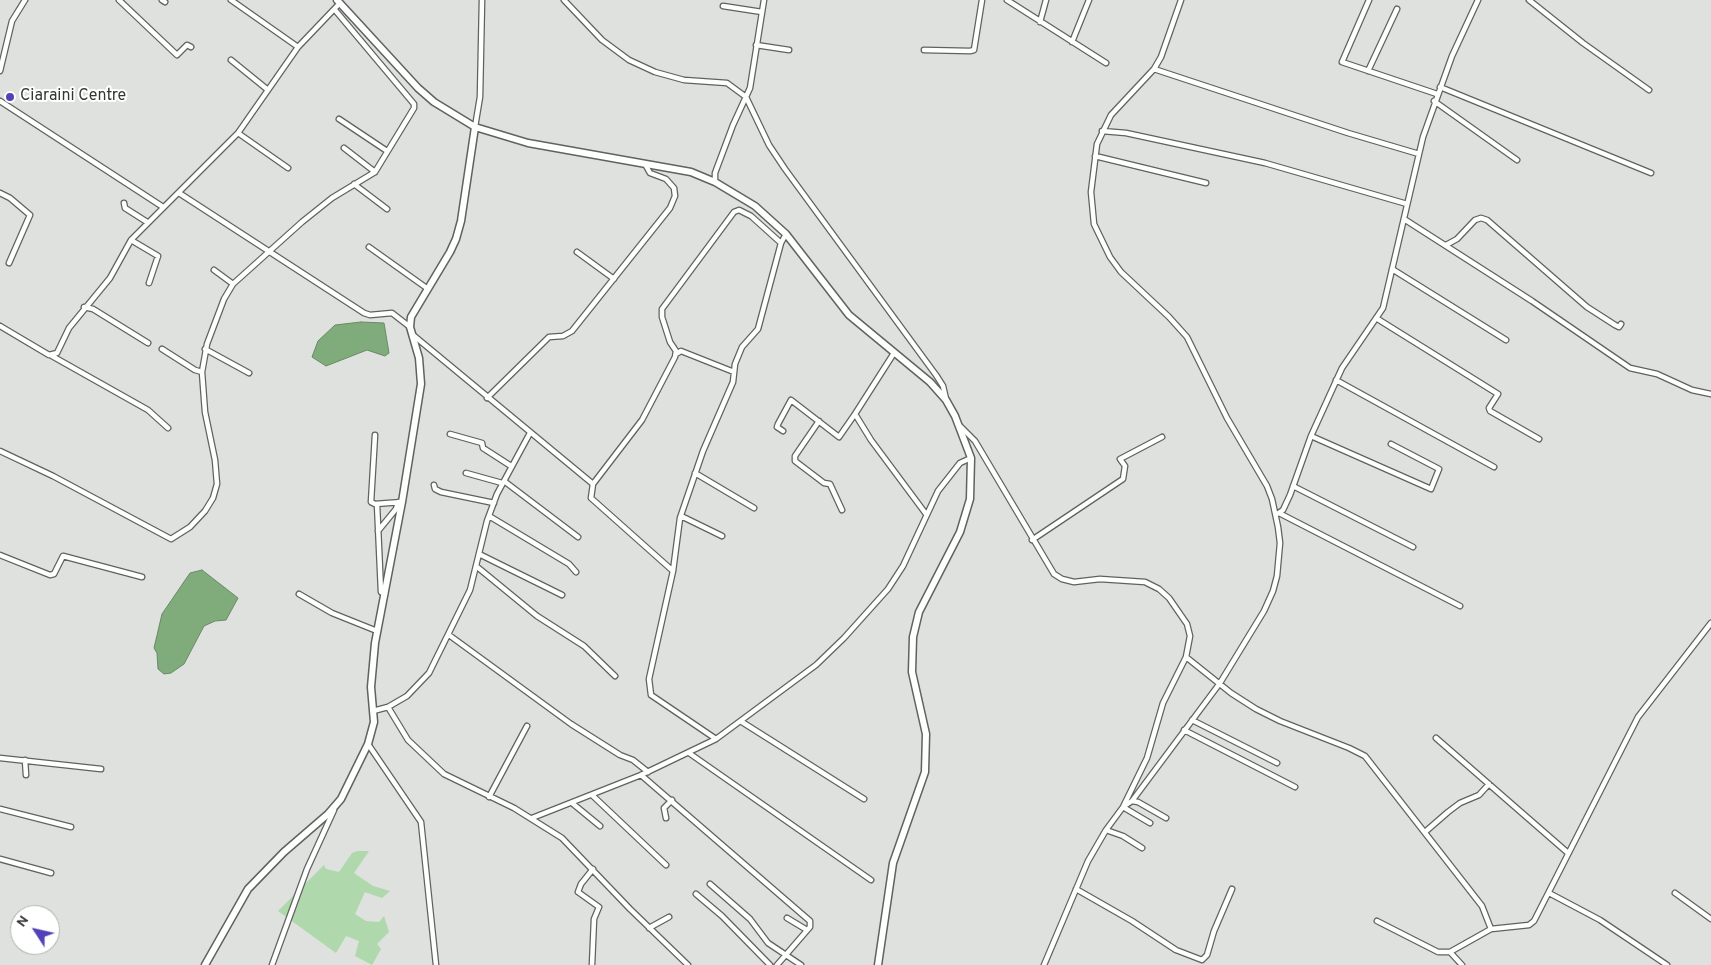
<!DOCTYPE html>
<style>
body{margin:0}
#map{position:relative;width:1711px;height:965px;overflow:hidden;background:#dee1dd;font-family:Overpass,sans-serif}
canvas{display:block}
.north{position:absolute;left:10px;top:905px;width:50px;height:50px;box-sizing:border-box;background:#fff;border:1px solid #aeafae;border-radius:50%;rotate:305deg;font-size:14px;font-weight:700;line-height:20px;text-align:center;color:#343634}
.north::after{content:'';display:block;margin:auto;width:18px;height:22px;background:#5142b9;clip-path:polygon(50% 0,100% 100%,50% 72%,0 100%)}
</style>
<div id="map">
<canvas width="1711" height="965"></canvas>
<div class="north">N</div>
</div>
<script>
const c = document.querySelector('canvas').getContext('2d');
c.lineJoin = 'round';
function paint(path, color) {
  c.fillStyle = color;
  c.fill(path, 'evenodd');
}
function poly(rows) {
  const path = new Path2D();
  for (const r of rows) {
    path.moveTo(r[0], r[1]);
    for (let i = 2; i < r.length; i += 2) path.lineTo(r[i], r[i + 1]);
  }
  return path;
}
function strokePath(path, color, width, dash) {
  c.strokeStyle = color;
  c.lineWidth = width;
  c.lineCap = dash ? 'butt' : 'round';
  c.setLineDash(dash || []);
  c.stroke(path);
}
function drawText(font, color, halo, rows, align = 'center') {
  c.font = font + ' Overpass,sans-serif';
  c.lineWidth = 4;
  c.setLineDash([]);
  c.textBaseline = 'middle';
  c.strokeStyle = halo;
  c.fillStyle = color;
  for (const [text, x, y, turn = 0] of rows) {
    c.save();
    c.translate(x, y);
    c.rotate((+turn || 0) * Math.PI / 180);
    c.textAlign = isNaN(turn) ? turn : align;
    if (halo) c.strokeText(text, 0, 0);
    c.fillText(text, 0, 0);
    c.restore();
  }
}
const green = poly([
 [358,851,369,851,354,873,373,886,390,891,382,898,365,892,355,914,366,921,379,922,384,916,389,932,377,944,381,949,372,965,355,956,359,941,346,936,336,953,278,911,324,865,326,869,339,872,352,853]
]);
const water = poly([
 [361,322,384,323,389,353,385,356,367,350,326,366,312,357,318,341,335,325,361,322],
 [202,570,238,598,226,620,215,621,204,626,184,664,171,673,164,674,158,669,157,653,154,648,162,614,190,573,202,570]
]);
const street = poly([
 [119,0,177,55,187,45,191,47],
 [162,0,165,2],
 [231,0,298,47],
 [564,0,602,40,629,60,655,72,684,80,727,83,746,97,769,145,785,169,936,375,943,386,946,399],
 [1007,0,1106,63],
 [1369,0,1342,62,1437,94],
 [1529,0,1583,43,1649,90],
 [723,6,762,12],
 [1040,22,1046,0],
 [1072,42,1089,0],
 [756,45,789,50],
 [924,50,970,51,974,50,982,0],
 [231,60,268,90],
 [1154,69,1348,133,1419,154],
 [0,71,12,21,25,0],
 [1368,71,1397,9],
 [1440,87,1651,173],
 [0,101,163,207],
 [1434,101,1517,160],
 [339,119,387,151],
 [475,127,480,97,482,0],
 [1102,131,1126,133,1265,163,1407,204],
 [238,133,288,168],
 [344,148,375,172],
 [1095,156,1206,183],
 [715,182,715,173,733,125,750,88,764,0],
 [354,184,387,209],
 [0,193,10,198,30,215,9,263],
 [179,193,364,313,370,315,392,313,410,327],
 [124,203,125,208,147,222],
 [1404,219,1532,301,1630,368,1657,374,1692,390,1711,394],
 [131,240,158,256,149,283],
 [1446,245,1457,239,1475,220,1481,218,1487,220,1587,307,1615,325,1619,327,1621,324],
 [369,247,428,289],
 [577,252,614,279],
 [1392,269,1506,340],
 [214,270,233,284],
 [84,307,93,309,148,343],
 [1376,318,1498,394,1489,408,1490,411,1539,439],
 [0,326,49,355,57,353,69,328,110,278,131,240,238,133,298,47,340,3],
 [413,335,593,484],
 [162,349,195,370,202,372],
 [205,349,249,373],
 [894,353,855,414,871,440,926,514],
 [676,354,681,351,734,372],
 [52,356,148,410,168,428],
 [1336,380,1494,467],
 [487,398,549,337,563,336,572,331,670,208,675,196,674,188,666,179,650,173,645,164],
 [819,421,795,456,795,461,824,483,830,484,842,510],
 [961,427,975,441,1054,574,1062,579,1074,582,1100,579,1145,582,1159,589,1169,598,1187,624,1190,636,1186,657,1163,703,1147,758,1123,807,1150,823],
 [783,431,777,427,778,424,791,400,839,437,855,414],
 [450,434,482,443,483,448,511,466],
 [375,435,371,502,375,504,402,502],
 [1311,436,1431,489,1439,469,1391,444],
 [0,451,53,476,171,539,190,527,205,511,213,498,217,484,215,460,205,412,202,372,207,344,224,299,233,284,302,222,332,198,375,172,414,108,414,104,335,10],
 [466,473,502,483],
 [695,473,754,508],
 [504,481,578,537],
 [434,485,435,489,441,492,494,503],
 [1293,486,1413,547],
 [377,504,381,592,385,594],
 [1279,513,1460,606],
 [1277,514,1283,510,1290,495,1311,436,1342,368,1383,308,1423,137,1452,56,1478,0],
 [489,516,569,564,576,572],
 [681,516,722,536],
 [378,531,396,509,398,502],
 [1032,540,1123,479,1125,466,1120,459,1162,437],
 [479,554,562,595],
 [0,555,50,575,54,574,63,556,142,577],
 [476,566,537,616,584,646,615,676],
 [673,571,591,498,593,484,642,420,675,357,676,351,670,342,662,317,662,309,734,212,739,210,751,216,781,243],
 [299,594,332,613,377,631],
 [449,635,571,724,620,755,633,760,648,772],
 [1186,657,1231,693,1256,709,1280,721,1349,748,1365,756,1482,906,1491,929],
 [388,707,408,740,444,774,514,808,562,838,630,909,688,965],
 [373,711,388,707,407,696,429,673,470,590,487,521,497,494,530,433],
 [1192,720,1277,763],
 [742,722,864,799],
 [1184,730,1295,787],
 [1436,738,1568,853],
 [716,739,651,695,649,679,673,571,680,518,703,451,733,382,735,364,742,347,758,329,781,243,786,234],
 [368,744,421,822,436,965],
 [689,753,871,880],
 [0,758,101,769],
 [25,760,26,775],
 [641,775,810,921,810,927,777,965],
 [592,795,666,865],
 [489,797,527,726],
 [1132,801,1138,802,1166,818],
 [572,803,600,826],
 [0,809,71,827],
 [532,818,641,775,716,739,816,665,844,638,888,589,903,566,938,491,960,463,971,458],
 [666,818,664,808,672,800],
 [1106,830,1123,836,1142,848],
 [1425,832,1448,812,1460,803,1479,795,1489,784],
 [0,859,51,873],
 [710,884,750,919,768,943,801,965],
 [1076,889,1132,921,1176,950,1202,960,1207,955,1214,931,1232,889],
 [1549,893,1600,920,1667,965],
 [1675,893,1711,919],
 [696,894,722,916,770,965],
 [787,918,807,930],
 [1377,921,1438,952,1450,952,1491,929,1529,925,1534,921,1638,717,1711,623],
 [649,928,669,917],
 [1450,952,1462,965],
 [272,965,307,869,334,810],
 [592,965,594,919,599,907,578,892,581,884,593,869],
 [1044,965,1088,861,1106,830,1123,807,1132,801,1220,683,1264,611,1273,591,1277,576,1280,543,1278,527,1272,499,1267,486,1227,418,1187,337,1169,317,1121,272,1110,257,1094,224,1091,192,1097,144,1111,115,1154,69,1161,57,1181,0]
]);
const secondary = poly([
 [337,0,418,88,434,102,475,127,528,143,691,172,715,182,755,206,786,234,849,315,930,382,946,400,955,416,971,458,970,499,960,532,919,612,913,637,912,672,926,734,925,772,893,863,878,965],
 [205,965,248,889,284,852,328,814,341,799,368,744,374,722,371,687,375,643,402,502,421,384,419,358,410,327,411,317,450,252,456,239,461,221,475,127]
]);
const markers = [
 [10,97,5,"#5142b9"]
];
const poiNames = [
 ["Ciaraini Centre",20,97]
];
paint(green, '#afd8ac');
paint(water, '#80ac7c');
strokePath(water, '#698966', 1);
strokePath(street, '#5f625f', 7);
strokePath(secondary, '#5f625f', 9);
strokePath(street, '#fff', 4.5);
strokePath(secondary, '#fff', 6);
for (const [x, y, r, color] of markers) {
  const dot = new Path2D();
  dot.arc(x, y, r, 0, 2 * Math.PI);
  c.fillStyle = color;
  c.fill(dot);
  strokePath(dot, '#fff', 2);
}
drawText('16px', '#343634', '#fff', poiNames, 'left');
</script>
